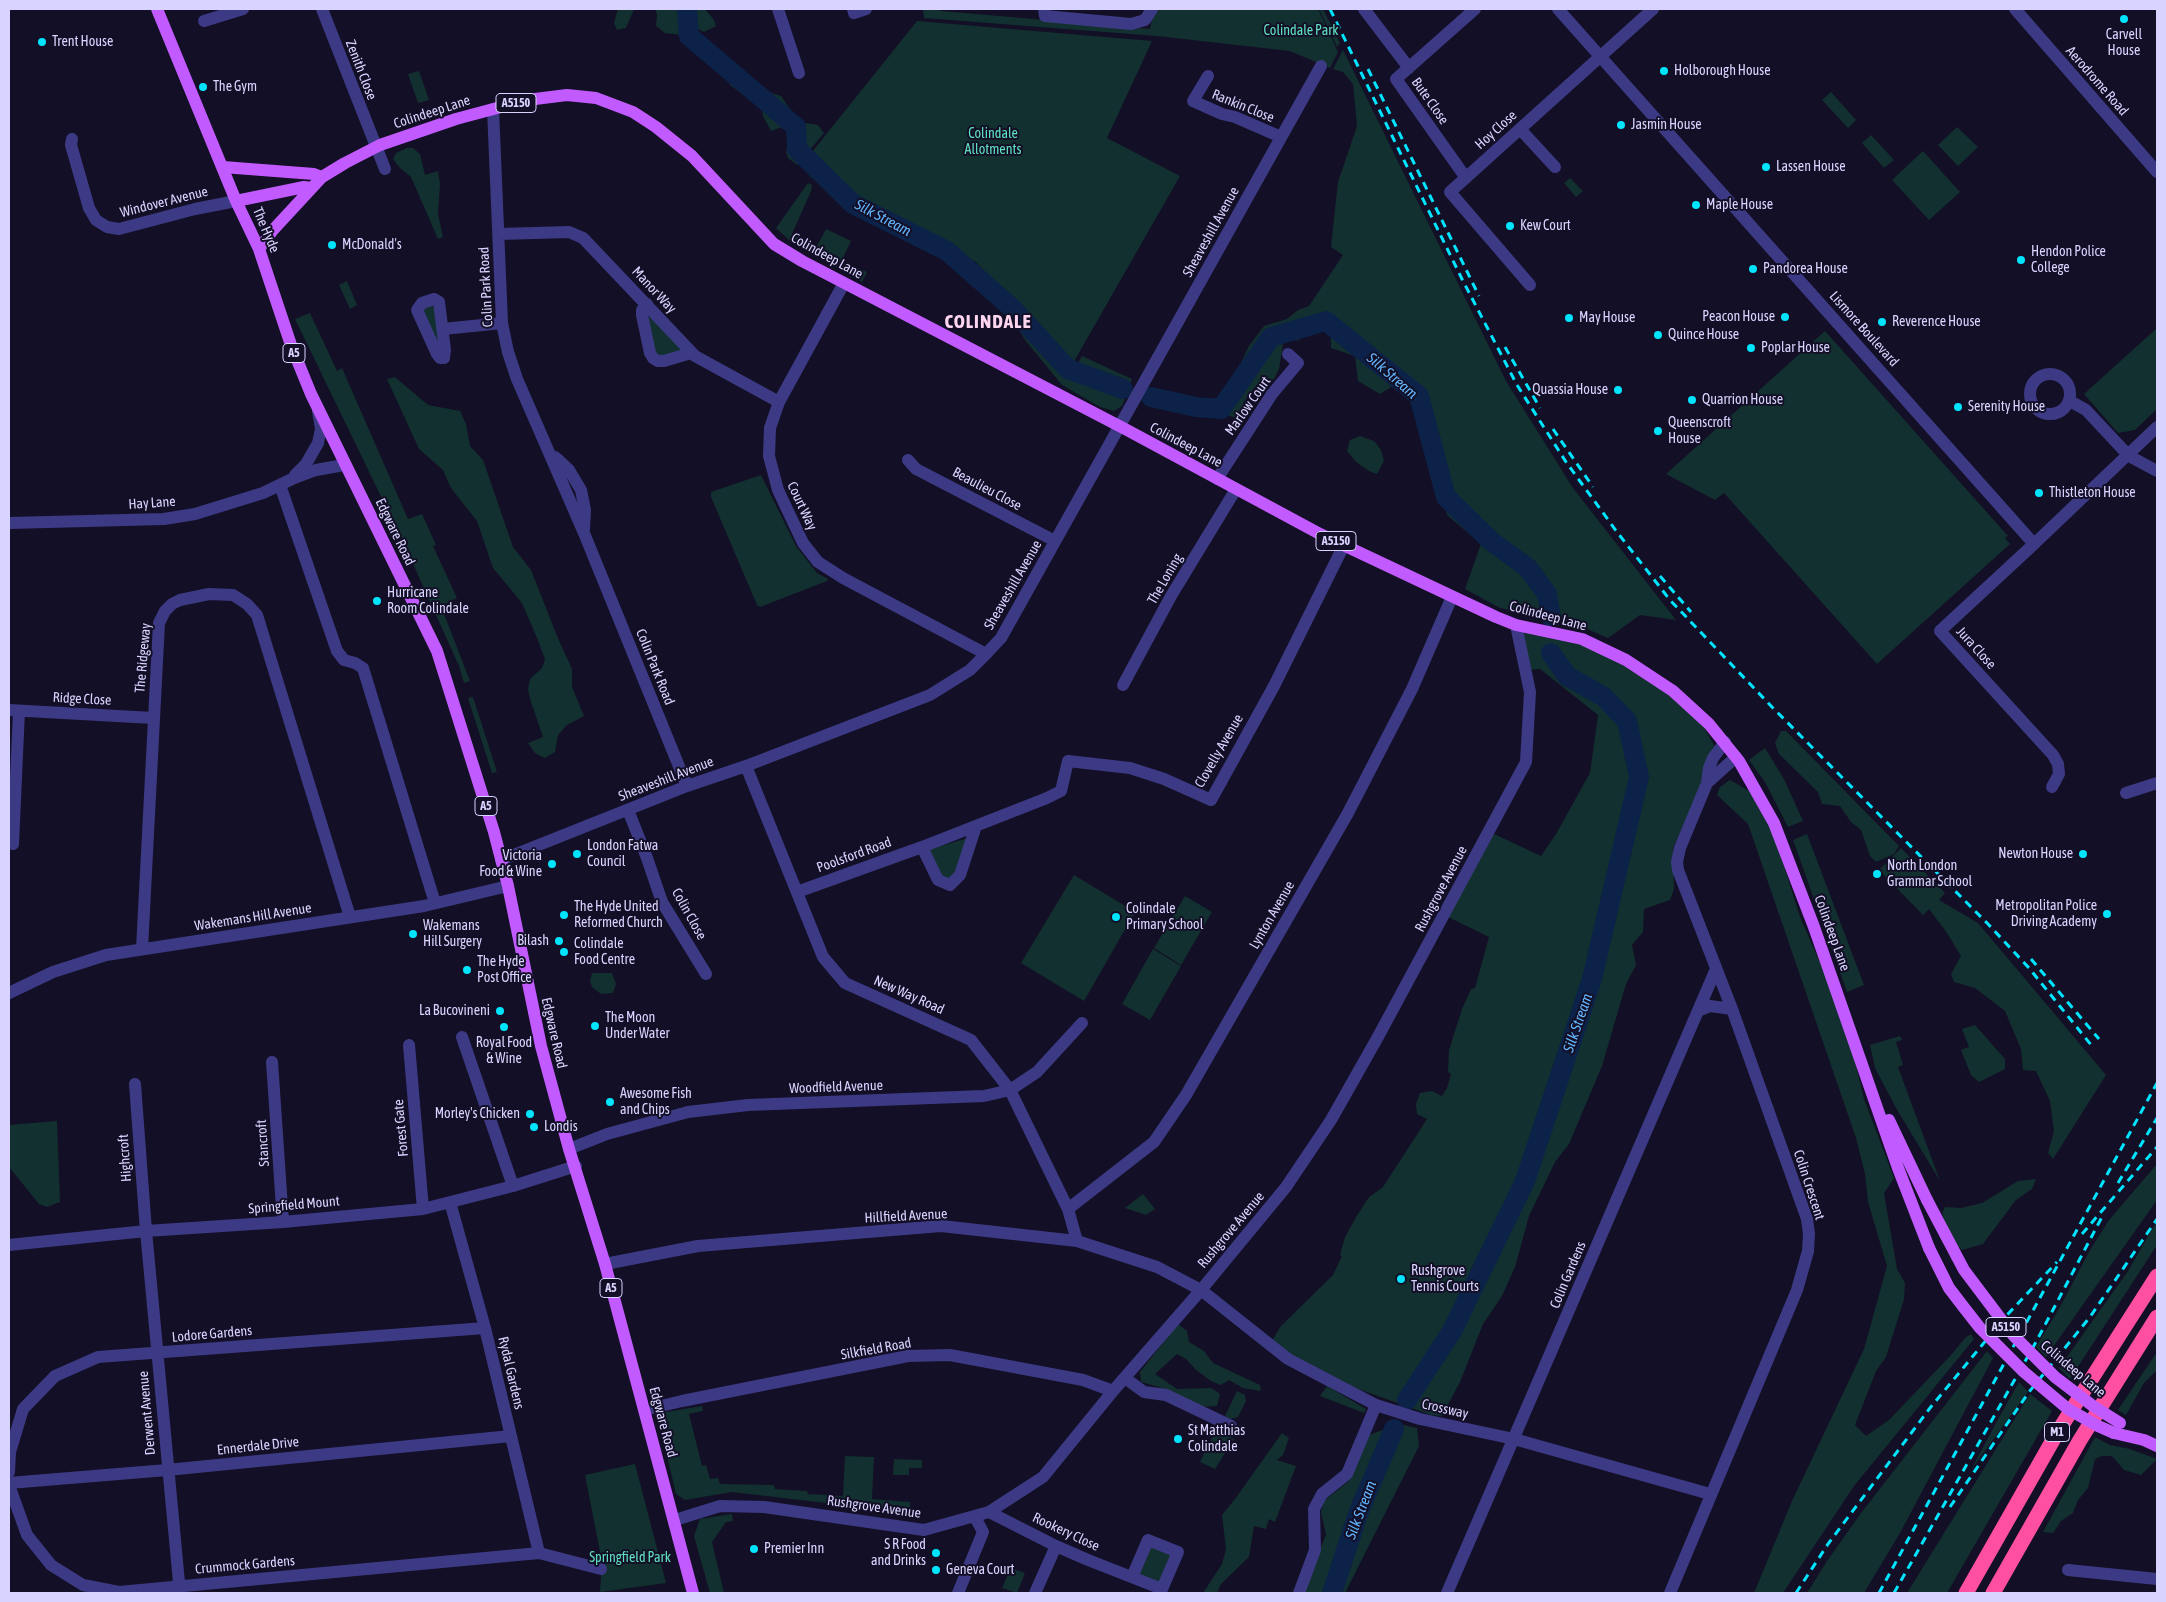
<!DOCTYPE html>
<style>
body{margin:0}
#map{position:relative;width:2166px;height:1602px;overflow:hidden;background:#130f26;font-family:"Asap Condensed",sans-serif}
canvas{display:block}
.frame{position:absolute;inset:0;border:10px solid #d9d4ff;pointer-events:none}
</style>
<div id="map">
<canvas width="2166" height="1602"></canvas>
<div class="frame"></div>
</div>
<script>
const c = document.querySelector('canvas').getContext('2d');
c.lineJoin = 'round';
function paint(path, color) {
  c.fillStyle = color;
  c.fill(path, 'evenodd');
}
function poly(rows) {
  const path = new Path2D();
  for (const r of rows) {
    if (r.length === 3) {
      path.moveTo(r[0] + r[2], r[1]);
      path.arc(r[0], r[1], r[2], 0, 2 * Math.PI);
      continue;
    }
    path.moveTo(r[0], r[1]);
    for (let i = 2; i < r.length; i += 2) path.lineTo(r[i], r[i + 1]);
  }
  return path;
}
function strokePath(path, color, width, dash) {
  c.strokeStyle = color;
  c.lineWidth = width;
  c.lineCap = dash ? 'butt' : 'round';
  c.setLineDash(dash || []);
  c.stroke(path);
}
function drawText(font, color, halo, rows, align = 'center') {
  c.font = font + ' "Asap Condensed",sans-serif';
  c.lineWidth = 4;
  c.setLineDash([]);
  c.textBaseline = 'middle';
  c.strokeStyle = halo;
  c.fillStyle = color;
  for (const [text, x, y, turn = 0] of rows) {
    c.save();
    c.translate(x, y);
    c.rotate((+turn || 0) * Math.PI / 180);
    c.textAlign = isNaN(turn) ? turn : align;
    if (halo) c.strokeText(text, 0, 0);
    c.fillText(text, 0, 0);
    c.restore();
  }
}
const green = poly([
 [618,9,634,9,626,28,617,30,614,23],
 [655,9,705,9,714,20,716,26,704,32,698,29,703,42,769,92,781,96,799,122,818,125,824,133,797,165,788,158,786,152,792,134,782,127,771,131,763,116,762,109,730,85,726,70,682,35,665,33,656,26,657,15],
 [923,9,940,9,941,11,1150,29,1154,9,1318,9,1338,52,1330,68,1290,51,1157,36,924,18],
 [1319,9,1323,9,1340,43,1337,47],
 [917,21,1152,41,1107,138,1180,176,1072,365,976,262,856,201,808,157],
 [1343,50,1506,381,1573,488,1676,620,1640,615,1608,638,1573,623,1500,608,1465,589,1481,544,1447,515,1419,416,1411,393,1396,384,1380,394,1358,381,1355,356,1331,348,1331,333,1312,327,1298,341,1290,337,1283,344,1279,369,1274,379,1255,387,1243,403,1246,411,1240,419,1223,414,1204,415,1222,403,1249,346,1264,326,1287,319,1298,310,1309,306,1343,255,1331,247,1338,182,1357,126,1353,84,1343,72,1333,69],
 [419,71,429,100,418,103,408,74],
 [1831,92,1856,120,1848,128,1822,100],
 [1957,127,1978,147,1958,166,1938,145],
 [1871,135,1894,160,1884,168,1862,143],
 [407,148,413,148,420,154,425,175,438,171,440,184,438,214,443,237,438,239,411,177,400,168,393,159,396,153],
 [1923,151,1960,192,1929,220,1892,180],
 [817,166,855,202,975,265,1071,367,1075,368,1082,356,1132,379,1122,406,1114,411,1100,407,1062,385,1025,340,1007,310,982,285,946,257,915,240,890,227,851,212,829,189,809,176,812,168],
 [1570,178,1583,191,1576,197,1564,183],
 [808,183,812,185,811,191,792,234,817,246,826,229,851,241,842,260,867,272,862,282,789,240,776,228],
 [347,281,357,305,350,309,339,285],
 [432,306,435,309,440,351,421,313,424,308],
 [310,313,337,371,342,368,408,519,422,514,436,545,433,546,457,598,441,606,470,681,464,683,459,666,405,546,295,319],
 [651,315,683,351,663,358,655,355,646,320],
 [2157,328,2157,409,2135,430,2118,433,2084,394],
 [1825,331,2008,536,2005,538,2010,544,1877,664,1724,493,1715,500,1666,474],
 [395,377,428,405,460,411,466,424,470,446,483,460,513,547,531,570,557,636,572,669,572,687,584,716,567,725,558,735,555,752,545,758,535,753,528,743,543,737,530,699,528,689,530,679,542,668,545,659,537,638,522,603,493,568,477,521,451,488,443,470,419,449,387,379],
 [1360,436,1374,441,1381,450,1384,461,1377,474,1369,471,1356,462,1347,451,1350,440],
 [761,475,796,546,817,573,828,579,827,581,760,607,757,605,711,497,711,492],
 [1516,625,1580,637,1693,708,1718,752,1673,848,1674,889,1670,900,1644,909,1643,932,1632,945,1636,965,1626,984,1602,1066,1569,1144,1555,1162,1529,1216,1515,1267,1502,1296,1483,1324,1460,1382,1442,1416,1431,1415,1361,1390,1288,1359,1270,1344,1281,1326,1333,1275,1342,1256,1340,1255,1345,1237,1356,1217,1369,1197,1383,1187,1427,1119,1417,1114,1416,1104,1420,1093,1432,1091,1442,1096,1447,1088,1451,1074,1448,1072,1449,1050,1462,1009,1471,989,1475,988,1489,937,1444,915,1490,832,1541,856,1556,834,1590,773,1598,715,1540,669,1526,670],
 [473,697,497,772,492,773,468,698],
 [1781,731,1786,731,1899,846,1894,854,1876,862,1870,856,1861,830,1851,822,1840,806,1822,804,1818,792,1779,754,1775,743],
 [1765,748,1784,779,1803,821,1788,827,1765,782,1749,760],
 [1730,780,1751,792,1772,828,1800,917,1831,988,1854,1057,1864,1099,1894,1178,1884,1193,1897,1269,1905,1283,1904,1299,1886,1357,1876,1371,1855,1425,1866,1436,1889,1420,1951,1355,1965,1338,1971,1334,1974,1339,1854,1486,1783,1593,1754,1593,1792,1501,1864,1349,1887,1266,1868,1202,1865,1174,1856,1138,1748,824,1717,795,1720,787],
 [1807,834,1864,985,1847,992,1793,840],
 [968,838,956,870,949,880,938,874,927,850],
 [1901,848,1945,893,1939,900,1978,923,2106,1075,2053,1159,2048,1153,2054,1131,2050,1101,2036,1071,2023,1070,2021,1049,2005,1011,1975,988,1954,982,1951,974,1961,956,1947,933,1929,909,1923,915,1879,870],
 [1074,875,1135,912,1084,1001,1021,963],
 [1185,896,1212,912,1181,965,1154,948],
 [1153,949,1181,966,1150,1020,1122,1004],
 [592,973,612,973,616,984,613,993,601,994,592,987,590,981],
 [1975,1025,2005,1059,2005,1069,1979,1082,1971,1075,1961,1050,1969,1047,1962,1029],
 [1900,1036,1902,1040,1896,1042,1903,1065,1898,1067,1940,1181,1896,1108,1875,1068,1870,1045],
 [57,1121,60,1202,47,1207,39,1204,9,1167,9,1125],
 [2157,1164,2157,1200,2046,1357,2036,1347,2060,1307,2090,1250,2109,1220],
 [2036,1179,2032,1189,2016,1200,1983,1244,1962,1250,1950,1238,1942,1213,1945,1207,1961,1208,1982,1203,2018,1181],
 [1143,1194,1155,1209,1146,1215,1125,1208],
 [2157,1221,2157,1245,2070,1379,2059,1368,2128,1271],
 [1178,1324,1187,1331,1189,1342,1204,1351,1213,1363,1260,1385,1261,1391,1243,1388,1229,1380,1221,1385,1211,1381,1196,1370,1186,1359,1177,1354,1155,1374,1177,1389,1211,1388,1220,1394,1217,1406,1200,1407,1159,1387,1141,1382,1140,1372],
 [1987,1351,1993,1358,1900,1533,1864,1593,1807,1593,1827,1561,1861,1513],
 [2157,1352,2157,1370,2144,1383,2126,1415,2118,1410],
 [2019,1382,2028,1392,1971,1470,1997,1421],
 [1327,1386,1366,1409,1364,1413,1320,1396],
 [1237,1391,1245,1395,1246,1401,1238,1417,1230,1419,1225,1416],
 [2030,1394,2052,1411,1947,1593,1907,1593],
 [702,1406,703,1411,689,1414,702,1466,706,1465,710,1479,718,1478,720,1484,774,1485,775,1489,807,1491,808,1494,843,1496,845,1456,874,1457,872,1499,910,1502,910,1517,826,1503,732,1492,685,1500,676,1494,658,1419,660,1413],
 [1399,1424,1417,1428,1419,1446,1345,1593,1302,1593,1326,1535,1321,1512,1324,1501,1349,1481,1366,1436],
 [1216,1430,1234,1439,1215,1469,1200,1462],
 [1282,1433,1289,1438,1283,1455,1277,1460,1296,1466,1275,1522,1269,1519,1266,1529,1254,1526,1249,1557,1221,1584,1217,1593,1203,1593,1222,1564,1226,1549,1222,1515,1235,1499],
 [2095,1437,2110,1445,2130,1449,2157,1459,2141,1475,2124,1470,2112,1456,2102,1456,2095,1459,2088,1488,2078,1500,2073,1513,2061,1521,2053,1533,2043,1532],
 [894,1459,922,1460,922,1468,909,1468,909,1475,893,1475],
 [635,1464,666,1583,600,1592,602,1562,585,1475],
 [732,1514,733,1521,726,1522,712,1542,724,1593,710,1593,694,1536,700,1519],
 [1150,1543,1174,1553,1161,1584,1137,1575],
 [1011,1568,1025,1573,1017,1593,1002,1588]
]);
const river = poly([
 [687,9,689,36,796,127,797,149,853,204,947,251,1012,308,1068,369,1123,389],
 [1151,397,1196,407,1221,409,1271,337,1326,321,1419,396,1446,497,1491,541,1528,568,1547,594,1551,617],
 [1407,1400,1452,1331,1525,1181,1592,979,1639,777,1627,721,1604,697,1567,676,1551,653],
 [1332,1593,1359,1511,1394,1429]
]);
const minor = poly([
 [322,9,385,169],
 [778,9,799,73],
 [853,9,854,13,866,9],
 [1044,9,1045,16,1131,24,1145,20,1152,9],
 [1364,9,1409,68],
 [1558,9,2034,544,2157,427],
 [2015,9,2157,172],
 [204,21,243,9],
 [1208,76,1193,101,1222,114,1235,117,1281,137],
 [493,109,502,323,508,352,517,379,584,533,687,786],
 [1520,129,1555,167],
 [72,139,71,145,89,208,96,220,107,227,119,229,195,209,236,201],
 [1466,178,1396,79,1475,9],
 [499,234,569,232,583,238,695,356,779,402],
 [844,283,779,402,770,428,769,456,778,490,803,543,818,562,843,578,986,654],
 [1530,285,1450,192,1653,9],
 [434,299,439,302,445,350,444,358,440,358,437,354,417,310,422,303,434,299],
 [647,304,642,310,642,315,650,353,653,358,658,361,664,361,691,353],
 [443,329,502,323],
 [2050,394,20],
 [2070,401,2086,410,2129,456,2157,471],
 [555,457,569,470,581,490,585,510,584,529],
 [908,460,916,469,1055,541],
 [295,475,306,464,318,443,321,429,318,411],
 [1217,479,1272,394,1298,363,1288,354],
 [280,485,337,651,344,660,355,663,363,668,435,903],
 [9,523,164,519,195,514,263,493,292,479,316,470,344,465],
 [2034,544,1940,631,2053,755,2058,764,2059,774,2052,787],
 [1123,685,1171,596,1236,489],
 [9,710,153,718],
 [1725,742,1713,758,1709,768,1707,783,1736,757],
 [746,766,823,957,845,983,971,1040,1010,1090,1068,1209,1077,1241],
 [2126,793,2157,783],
 [628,810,647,858,662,902,706,974],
 [13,844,19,711],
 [922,847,938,880,950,885,960,875,976,826],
 [501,860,687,786,746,766,930,695,970,670,986,654,1001,638,1321,66],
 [797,892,922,847,1047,798,1061,791,1068,761,1130,768,1164,779,1211,800,1274,686,1344,545],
 [142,949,159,623,165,611,172,604,180,600,209,594,233,595,247,604,257,615,350,917],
 [9,993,53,972,106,955,424,906,508,886],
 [1698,1011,1710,1006,1732,1009],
 [462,1037,513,1186],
 [409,1045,423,1209],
 [272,1062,283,1222],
 [135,1084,146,1231,180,1593],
 [569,1149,607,1134,688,1112,748,1105,984,1096,1010,1090,1037,1072,1082,1023],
 [450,1202,485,1328,539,1553],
 [1068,1209,1154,1142,1186,1095,1348,813,1412,689,1452,597],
 [9,1245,146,1231,283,1222,423,1209,513,1186,576,1166],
 [605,1264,698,1246,941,1226,1077,1241,1157,1267,1201,1290,1288,1359,1376,1405,1420,1419,1514,1439,1710,1494],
 [1125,1378,1144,1392,1166,1395,1231,1426],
 [644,1410,682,1401,908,1356,950,1355,1083,1380,1113,1391],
 [9,1472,10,1452,23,1409,55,1376,98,1357,485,1328],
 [9,1483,167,1470,511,1436],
 [9,1485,27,1535,51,1565,83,1585,119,1592,539,1553,601,1569],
 [989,1512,1056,1546,1088,1560,1162,1589,1178,1552,1148,1540,1132,1577],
 [675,1520,720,1506,764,1507,924,1530,989,1512,1043,1477,1113,1391,1201,1290,1286,1187,1331,1120,1379,1035,1526,762,1530,692,1516,625],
 [2068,1570,2157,1579],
 [958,1593,983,1532,975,1517],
 [1035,1593,1056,1546],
 [1299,1593,1315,1550,1314,1509,1322,1494,1347,1474,1376,1405],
 [1447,1593,1716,969],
 [1670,1593,1797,1290,1808,1251,1809,1234,1807,1219,1732,1009,1678,870,1677,862,1680,848,1707,783]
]);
const major = poly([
 [157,9,236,201,259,249,291,345,311,394,437,651,494,832,508,886,541,1046,569,1149,605,1264,693,1593],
 [223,167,314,174,322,177],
 [236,201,304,187,311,188],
 [259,249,273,230,322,177,345,163,380,145,456,119,527,100,567,95,596,98,633,112,656,127,692,156,774,244,802,261,1127,430,1320,534,1496,617,1516,625,1582,639,1626,660,1673,691,1709,724,1739,761,1774,823,1814,927,1898,1168,1929,1248],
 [1889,1120,1927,1200],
 [2114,1433,2144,1440,2157,1446]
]);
const highway = poly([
 [1966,1593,2057,1433,2157,1276],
 [1993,1593,2080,1440,2157,1317]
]);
const rail = poly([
 [1330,9,1462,279,1517,385,1566,462,1617,532,1670,600,1772,707,1988,924,2029,968,2092,1046],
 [1368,69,1479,296],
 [1505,347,1540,408],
 [1553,429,1593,487],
 [1660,576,1691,612],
 [2031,959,2099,1039],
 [2118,1183,2157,1118],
 [2082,1234,2157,1147],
 [1950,1507,2029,1392,2090,1317,2157,1219],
 [1796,1593,1828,1544,1930,1408,2007,1315,2057,1262],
 [1879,1593,2157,1083],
 [1894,1593,2036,1342,2103,1215]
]);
const majorBridge = poly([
 [1927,1200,1964,1270,2013,1335,2055,1377,2093,1406,2120,1423],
 [1929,1248,1949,1288,1962,1305,1980,1328,2024,1372,2068,1409,2098,1426,2114,1433]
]);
const markers = [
 [2124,19,5,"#00e5ff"],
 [42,42,5,"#00e5ff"],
 [1664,71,5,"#00e5ff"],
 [203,87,5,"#00e5ff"],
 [1621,125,5,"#00e5ff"],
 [1766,167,5,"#00e5ff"],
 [1696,205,5,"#00e5ff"],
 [1510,226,5,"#00e5ff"],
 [332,245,5,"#00e5ff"],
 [2021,260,5,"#00e5ff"],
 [1753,269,5,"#00e5ff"],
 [1785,317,5,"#00e5ff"],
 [1569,318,5,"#00e5ff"],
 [1882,322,5,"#00e5ff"],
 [1658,335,5,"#00e5ff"],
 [1751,348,5,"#00e5ff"],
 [1618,390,5,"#00e5ff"],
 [1692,400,5,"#00e5ff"],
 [1958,407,5,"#00e5ff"],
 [1658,431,5,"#00e5ff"],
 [2039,493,5,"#00e5ff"],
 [377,601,5,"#00e5ff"],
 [577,854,5,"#00e5ff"],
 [2083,854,5,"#00e5ff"],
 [552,864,5,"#00e5ff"],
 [1877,874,5,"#00e5ff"],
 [2107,914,5,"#00e5ff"],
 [564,915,5,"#00e5ff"],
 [1116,917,5,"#00e5ff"],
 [413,934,5,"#00e5ff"],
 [559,941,5,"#00e5ff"],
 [564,952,5,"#00e5ff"],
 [467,970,5,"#00e5ff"],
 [500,1011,5,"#00e5ff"],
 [595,1026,5,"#00e5ff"],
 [504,1027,5,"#00e5ff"],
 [610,1102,5,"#00e5ff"],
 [530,1114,5,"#00e5ff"],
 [534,1127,5,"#00e5ff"],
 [1401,1279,5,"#00e5ff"],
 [1178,1439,5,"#00e5ff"],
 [754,1549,5,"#00e5ff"],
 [936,1553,5,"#00e5ff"],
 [936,1570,5,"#00e5ff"]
];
const shields = [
 [516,103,40],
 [294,353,22],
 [1336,541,40],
 [486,806,22],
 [611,1288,22],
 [2006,1327,40],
 [2057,1432,25]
];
const shieldNames = [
 ["A5150",516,103],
 ["A5",294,353],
 ["A5150",1336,541],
 ["A5",486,806],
 ["A5",611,1288],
 ["A5150",2006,1327],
 ["M1",2057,1432]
];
const parkNames = [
 ["Colindale Park",1301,31],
 ["Colindale",993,134],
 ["Allotments",993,150],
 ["Springfield Park",630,1558]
];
const poiNames = [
 ["Carvell",2124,35,"center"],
 ["House",2124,51,"center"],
 ["Trent House",52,42],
 ["Holborough House",1674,71],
 ["The Gym",213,87],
 ["Jasmin House",1631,125],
 ["Lassen House",1776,167],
 ["Maple House",1706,205],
 ["Kew Court",1520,226],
 ["McDonald's",342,245],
 ["Hendon Police",2031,252],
 ["College",2031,268],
 ["Pandorea House",1763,269],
 ["Peacon House",1775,317,"right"],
 ["May House",1579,318],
 ["Reverence House",1892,322],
 ["Quince House",1668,335],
 ["Poplar House",1761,348],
 ["Quassia House",1608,390,"right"],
 ["Quarrion House",1702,400],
 ["Serenity House",1968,407],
 ["Queenscroft",1668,423],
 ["House",1668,439],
 ["Thistleton House",2049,493],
 ["Hurricane",387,593],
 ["Room Colindale",387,609],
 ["London Fatwa",587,846],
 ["Council",587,862],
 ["Newton House",2073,854,"right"],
 ["Victoria",542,856,"right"],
 ["Food & Wine",542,872,"right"],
 ["North London",1887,866],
 ["Grammar School",1887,882],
 ["Metropolitan Police",2097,906,"right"],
 ["Driving Academy",2097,922,"right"],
 ["The Hyde United",574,907],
 ["Reformed Church",574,923],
 ["Colindale",1126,909],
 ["Primary School",1126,925],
 ["Wakemans",423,926],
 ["Hill Surgery",423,942],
 ["Bilash",549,941,"right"],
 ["Colindale",574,944],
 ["Food Centre",574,960],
 ["The Hyde",477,962],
 ["Post Office",477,978],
 ["La Bucovineni",490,1011,"right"],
 ["The Moon",605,1018],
 ["Under Water",605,1034],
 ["Royal Food",504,1043,"center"],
 ["& Wine",504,1059,"center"],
 ["Awesome Fish",620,1094],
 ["and Chips",620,1110],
 ["Morley's Chicken",520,1114,"right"],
 ["Londis",544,1127],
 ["Rushgrove",1411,1271],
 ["Tennis Courts",1411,1287],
 ["St Matthias",1188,1431],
 ["Colindale",1188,1447],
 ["S R Food",926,1545,"right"],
 ["and Drinks",926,1561,"right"],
 ["Premier Inn",764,1549],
 ["Geneva Court",946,1570]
];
const streetNames = [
 ["Zenith Close",361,70,69],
 ["Aerodrome Road",2097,81,49],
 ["Bute Close",1430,101,55],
 ["Rankin Close",1243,106,22],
 ["Colindeep Lane",432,112,-18],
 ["Hoy Close",1496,130,-42],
 ["Windover Avenue",164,202,-14],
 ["The Hyde",266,230,67],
 ["Sheaveshill Avenue",1211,232,-61],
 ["Colindeep Lane",827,256,29],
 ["Colin Park Road",486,287,-93],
 ["Manor Way",654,290,47],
 ["Lismore Boulevard",1864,329,48],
 ["Marlow Court",1248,406,-55],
 ["Colindeep Lane",1186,445,28],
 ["Beaulieu Close",987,489,28],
 ["Hay Lane",152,503,-4],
 ["Court Way",802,506,65],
 ["Edgware Road",395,532,64],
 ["The Loning",1165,579,-60],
 ["Sheaveshill Avenue",1013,585,-60],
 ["Colindeep Lane",1548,616,15],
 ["Jura Close",1976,648,48],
 ["The Ridgeway",143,658,-85],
 ["Colin Park Road",655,667,68],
 ["Ridge Close",82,699,3],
 ["Clovelly Avenue",1219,751,-60],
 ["Sheaveshill Avenue",666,779,-21],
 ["Poolsford Road",854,855,-20],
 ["Rushgrove Avenue",1441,889,-62],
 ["Colin Close",689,914,61],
 ["Lynton Avenue",1272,915,-60],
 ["Wakemans Hill Avenue",253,917,-9],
 ["Colindeep Lane",1832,933,70],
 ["New Way Road",909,995,24],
 ["Edgware Road",554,1033,77],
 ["Woodfield Avenue",836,1087,-2],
 ["Forest Gate",401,1128,-95],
 ["Stancroft",263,1143,-94],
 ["Highcroft",125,1158,-94],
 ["Colin Crescent",1809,1185,72],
 ["Springfield Mount",294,1205,-5],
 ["Hillfield Avenue",906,1216,-3],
 ["Rushgrove Avenue",1231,1230,-50],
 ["Colin Gardens",1568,1275,-67],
 ["Lodore Gardens",212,1334,-5],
 ["Silkfield Road",876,1349,-10],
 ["Colindeep Lane",2073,1369,40],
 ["Rydal Gardens",511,1373,77],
 ["Crossway",1445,1409,13],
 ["Derwent Avenue",147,1413,-95],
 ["Edgware Road",663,1422,75],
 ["Ennerdale Drive",258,1446,-6],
 ["Rushgrove Avenue",874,1507,8],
 ["Rookery Close",1066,1532,25],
 ["Crummock Gardens",245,1565,-5]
];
const waterNames = [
 ["Silk Stream",883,218,28],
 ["Silk Stream",1392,376,41],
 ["Silk Stream",1578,1023,-71],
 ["Silk Stream",1361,1510,-69]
];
const districtNames = [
 ["COLINDALE",988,322]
];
paint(green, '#12302f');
strokePath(river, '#0c2248', 20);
strokePath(minor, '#3d3a85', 12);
strokePath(major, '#c25bff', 12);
strokePath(highway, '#ff4fa3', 15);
strokePath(rail, '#00e5ff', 3, [8, 6]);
strokePath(majorBridge, '#c25bff', 12);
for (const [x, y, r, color] of markers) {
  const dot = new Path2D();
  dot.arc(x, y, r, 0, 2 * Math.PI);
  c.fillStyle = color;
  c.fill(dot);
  strokePath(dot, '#130f26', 2);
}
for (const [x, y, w] of shields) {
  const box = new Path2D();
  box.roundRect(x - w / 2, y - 9.5, w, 19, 4);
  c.fillStyle = '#130f26';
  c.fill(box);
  strokePath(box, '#d9d4ff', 1);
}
drawText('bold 12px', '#d9d4ff', null, shieldNames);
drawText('14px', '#5fe0c0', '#130f26', parkNames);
drawText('14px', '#d9d4ff', '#130f26', poiNames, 'left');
drawText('14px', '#d9d4ff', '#130f26', streetNames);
drawText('italic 15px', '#62b6ff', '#130f26', waterNames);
c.letterSpacing = '1px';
drawText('bold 19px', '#ffd6f0', '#130f26', districtNames);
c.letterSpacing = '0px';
</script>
